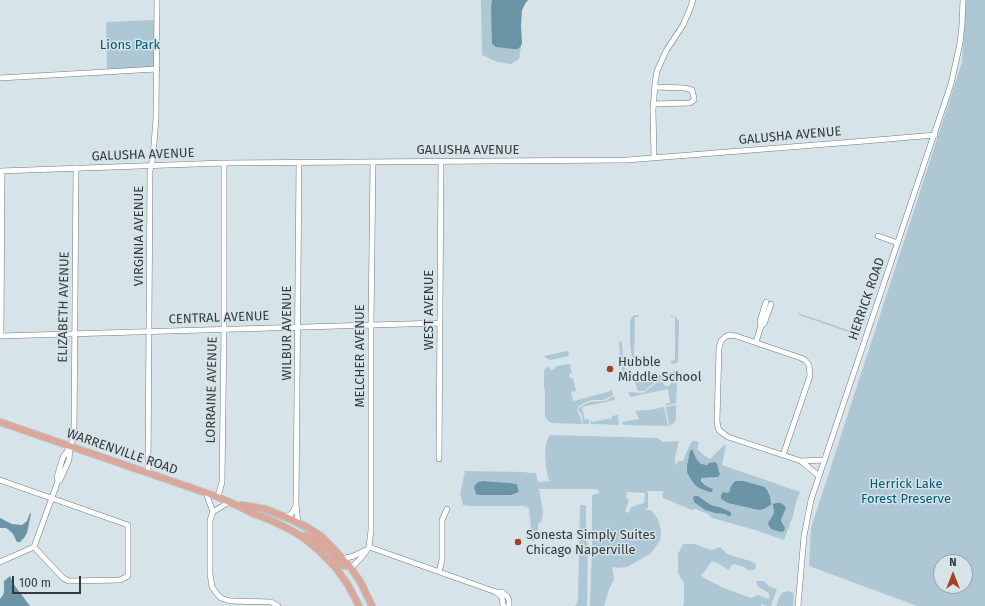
<!DOCTYPE html>
<style>
body{margin:0}
#map{position:relative;width:985px;height:606px;overflow:hidden;background:#d6e4ea;font-family:"Fira Sans",sans-serif}
canvas{display:block}
.north{position:absolute;left:933px;top:554px;width:40px;height:40px;box-sizing:border-box;background:#d6e4ea;border:1px solid #95a0a4;border-radius:50%;rotate:0deg;font-size:11px;font-weight:700;line-height:16px;text-align:center;color:#34393b}
.north::after{content:'';display:block;margin:auto;width:14px;height:18px;background:#a73f22;clip-path:polygon(50% 0,100% 100%,50% 72%,0 100%)}
.scale{position:absolute;left:12px;top:576px;width:69px;height:18px;box-sizing:border-box;border:2px solid #34393b;border-top:0;padding-left:5px;font-size:12px;line-height:14px;white-space:nowrap;color:#34393b;-webkit-text-stroke:3px #d6e4ea;paint-order:stroke}
</style>
<div id="map">
<canvas width="985" height="606"></canvas>
<div class="north">N</div>
<div class="scale">100 m</div>
</div>
<script>
const c = document.querySelector('canvas').getContext('2d');
c.lineJoin = 'round';
function paint(path, color) {
  c.fillStyle = color;
  c.fill(path, 'evenodd');
}
function poly(rows) {
  const path = new Path2D();
  for (const r of rows) {
    path.moveTo(r[0], r[1]);
    for (let i = 2; i < r.length; i += 2) path.lineTo(r[i], r[i + 1]);
  }
  return path;
}
function strokePath(path, color, width, dash) {
  c.strokeStyle = color;
  c.lineWidth = width;
  c.lineCap = dash ? 'butt' : 'round';
  c.setLineDash(dash || []);
  c.stroke(path);
}
function drawText(font, color, halo, rows, align = 'center') {
  c.font = font + ' "Fira Sans",sans-serif';
  c.lineWidth = 3;
  c.setLineDash([]);
  c.textBaseline = 'middle';
  c.strokeStyle = halo;
  c.fillStyle = color;
  for (const [text, x, y, turn = 0] of rows) {
    c.save();
    c.translate(x, y);
    c.rotate((+turn || 0) * Math.PI / 180);
    c.textAlign = isNaN(turn) ? turn : align;
    if (halo) c.strokeText(text, 0, 0);
    c.fillText(text, 0, 0);
    c.restore();
  }
}
const green = poly([
 [481,0,492,0,491,6,518,49,521,46,519,59,511,64,497,62,482,55],
 [966,0,985,0,985,606,917,606,809,566,811,528,962,62],
 [941,562,965,562,965,586,941,586],
 [155,20,155,67,107,70,106,22],
 [798,313,854,332,854,334,802,316,798,314],
 [634,315,638,315,639,316,638,317,635,317,634,360,639,361,638,366,636,365,632,359,630,343,630,321,632,317],
 [671,315,676,317,679,321,678,361,677,363,672,364,671,363,671,361,675,360,675,317,671,317],
 [619,341,621,342,622,343,623,360,627,379,624,380,621,364],
 [568,351,569,356,550,360,546,358,544,356],
 [570,364,572,373,569,374,570,378,573,378,576,391,571,392,573,401,608,392,609,391,612,390,613,395,603,400,592,400,586,402,579,406,577,410,580,416,582,423,581,424,551,423,547,420,545,416,545,389,544,389,544,371,545,369,548,367,549,367,550,370,555,369,556,366],
 [675,371,678,373,678,379,671,381,669,379,666,379,664,381,655,382,644,391,638,391,635,382],
 [663,382,665,386,669,386,671,383,677,383,676,403,666,406,665,404,670,403,668,389,630,397,628,392,643,393,656,383],
 [614,396,615,400,582,407,585,420,589,419,589,424,583,424,582,415,578,410,580,407,589,402,605,401],
 [676,405,676,419,673,424,669,426,666,407],
 [664,407,668,426,623,425,622,422,639,419,635,411,644,410,645,411],
 [618,415,619,425,591,424,590,419,592,422,612,418,612,416],
 [550,435,658,438,663,442,679,441,675,458,675,465,678,461,683,461,686,453,692,441,697,441,699,443,697,449,705,456,710,459,724,445,726,445,722,465,800,492,796,502,793,516,784,540,755,530,712,518,708,514,695,509,692,510,663,498,662,494,664,491,647,491,646,492,648,492,648,508,645,510,651,510,658,519,661,530,660,541,650,554,627,567,618,568,612,567,613,571,614,580,609,589,604,606,590,606,592,545,592,495,599,493,598,490,594,489,539,489,543,512,542,521,538,524,538,531,539,533,538,536,536,540,532,541,529,508,523,506,468,506,463,505,460,494,465,471,525,472,529,473,536,473,538,482,551,481,548,478,546,466,545,453,546,444,549,436],
 [694,452,697,461,701,465,717,464,718,469,720,471,718,477,701,478,701,480,706,486,710,487,695,485],
 [483,481,510,483,511,495,479,495],
 [735,481,744,481,765,487,769,491,770,496,771,503,786,508,781,520,784,524,770,519,774,513,773,505,771,504,764,509,723,493,727,493,729,492,731,486],
 [627,492,645,493,644,503,631,507,629,513,625,511,629,501,626,497],
 [698,496,711,505,719,507,729,511,726,515,725,514,715,513,705,510],
 [580,505,586,505,586,541,588,544,587,606,574,606,577,604,578,596],
 [260,510,280,517,301,527,319,540,291,524,259,512],
 [683,544,695,544,708,549,712,550,720,547,727,554,750,561,756,564,755,570,748,570,744,567,734,564,731,566,729,570,717,563,712,561,704,572,701,575,704,578,724,588,751,598,758,595,769,599,769,593,758,587,756,581,764,581,769,586,777,589,771,606,767,606,761,604,761,606,683,606,684,601,684,583,678,573,678,554],
 [787,591,794,593,793,606,776,606,779,598,782,593]
]);
const water = poly([
 [492,0,528,0,525,4,522,10,521,26,522,43,521,46,518,49,513,49,496,47,492,44,491,6],
 [692,449,697,460,701,464,707,465,709,463,715,462,717,464,720,474,718,477,701,478,701,481,706,486,713,489,712,492,709,492,699,488,695,485,690,478,687,472,687,466,690,451],
 [483,481,510,483,516,484,517,485,519,492,511,495,479,495,476,494,474,488,475,485,478,482],
 [735,481,744,481,765,487,768,491,770,496,771,503,773,504,776,503,780,503,784,505,786,508,783,515,781,520,785,528,784,531,781,532,771,529,769,526,768,523,774,513,773,505,772,504,764,509,759,510,728,503,721,499,721,495,723,492,727,493,729,492,731,486],
 [695,496,698,496,711,505,719,507,729,511,731,513,731,515,730,516,728,516,725,514,715,513,705,510,694,502,693,497],
 [30,513,31,514,27,533,24,538,20,542,17,542,13,534,9,530,6,528,0,528,0,518,12,524,22,525,27,521],
 [10,576,15,586,30,606,0,606,0,599,3,595,4,592,4,581]
]);
const minor = poly([
 [0,78,157,69],
 [654,104,690,103,694,100,694,98,692,90,685,88,655,87],
 [654,158,653,110,655,83,657,71,666,51,683,25,690,9,693,0],
 [0,171,224,163,627,160,865,141,935,135],
 [878,236,898,243],
 [761,326,760,321,766,302],
 [0,336,440,323],
 [1,336,2,171],
 [756,342,761,326,764,324,771,304],
 [783,455,810,376,809,365,805,360,801,358,736,336,729,335,725,337,721,341,719,348,717,421,718,428,720,431,728,437,801,461,819,476],
 [439,459,441,161],
 [801,461,824,460],
 [148,473,150,171,153,157,156,118,157,0],
 [0,480,128,525,128,576,120,580,69,581,63,578,34,547],
 [58,481,57,477,63,457,70,447],
 [206,493,213,512],
 [218,497,222,482,224,329,224,163],
 [229,502,213,512,210,520,210,574,212,587,218,595,221,598,230,601,271,602,278,606],
 [286,517,291,514,294,510,296,505],
 [298,523,296,504,299,163],
 [369,547,496,592,502,592,507,596,509,600,509,606],
 [342,559,354,556,366,550],
 [0,562,34,547,58,481,60,480,69,460,70,446,74,436,76,168],
 [351,568,362,557,369,547,371,530,371,324,373,162],
 [439,572,442,560,442,520,447,509],
 [496,592,502,597,503,605,504,606],
 [798,606,804,536,811,500,951,84,960,43,962,25,963,0]
]);
const major = poly([
 [0,422,218,497,236,505,254,514,268,519,291,530,301,536,317,549,336,568,348,585,359,606],
 [242,505,265,509,286,517,307,527,321,536,330,545,351,568,361,583,372,606],
 [303,536,312,537,320,543,330,552,342,565,347,566]
]);
const markers = [
 [610,369,4,"#a73f22"],
 [518,542,4,"#a73f22"]
];
const parkNames = [
 ["Lions Park",130,45],
 ["Herrick Lake",906,484],
 ["Forest Preserve",906,499]
];
const streetNames = [
 ["GALUSHA AVENUE",790,136,-5],
 ["GALUSHA AVENUE",468,150],
 ["GALUSHA AVENUE",143,155,-2],
 ["VIRGINIA AVENUE",139,236,-90],
 ["HERRICK ROAD",867,299,-71],
 ["ELIZABETH AVENUE",64,307,-89],
 ["WEST AVENUE",429,310,-90],
 ["CENTRAL AVENUE",219,318,-2],
 ["WILBUR AVENUE",287,333,-90],
 ["MELCHER AVENUE",360,356,-90],
 ["LORRAINE AVENUE",212,390,-89],
 ["WARRENVILLE ROAD",122,452,19]
];
const poiNames = [
 ["Hubble",618,362],
 ["Middle School",618,377],
 ["Sonesta Simply Suites",526,535],
 ["Chicago Naperville",526,550]
];
paint(green, '#adc8d4');
paint(water, '#6b95a6');
strokePath(minor, '#6e7a7f', 6);
strokePath(major, '#bec0c0', 8);
strokePath(minor, '#fff', 5);
strokePath(major, '#daa79a', 6);
for (const [x, y, r, color] of markers) {
  const dot = new Path2D();
  dot.arc(x, y, r, 0, 2 * Math.PI);
  c.fillStyle = color;
  c.fill(dot);
  strokePath(dot, '#d6e4ea', 1.5);
}
drawText('13px', '#005a73', '#d6e4ea', parkNames);
drawText('13px', '#34393b', '#d6e4ea', streetNames);
drawText('13px', '#34393b', '#d6e4ea', poiNames, 'left');
</script>
